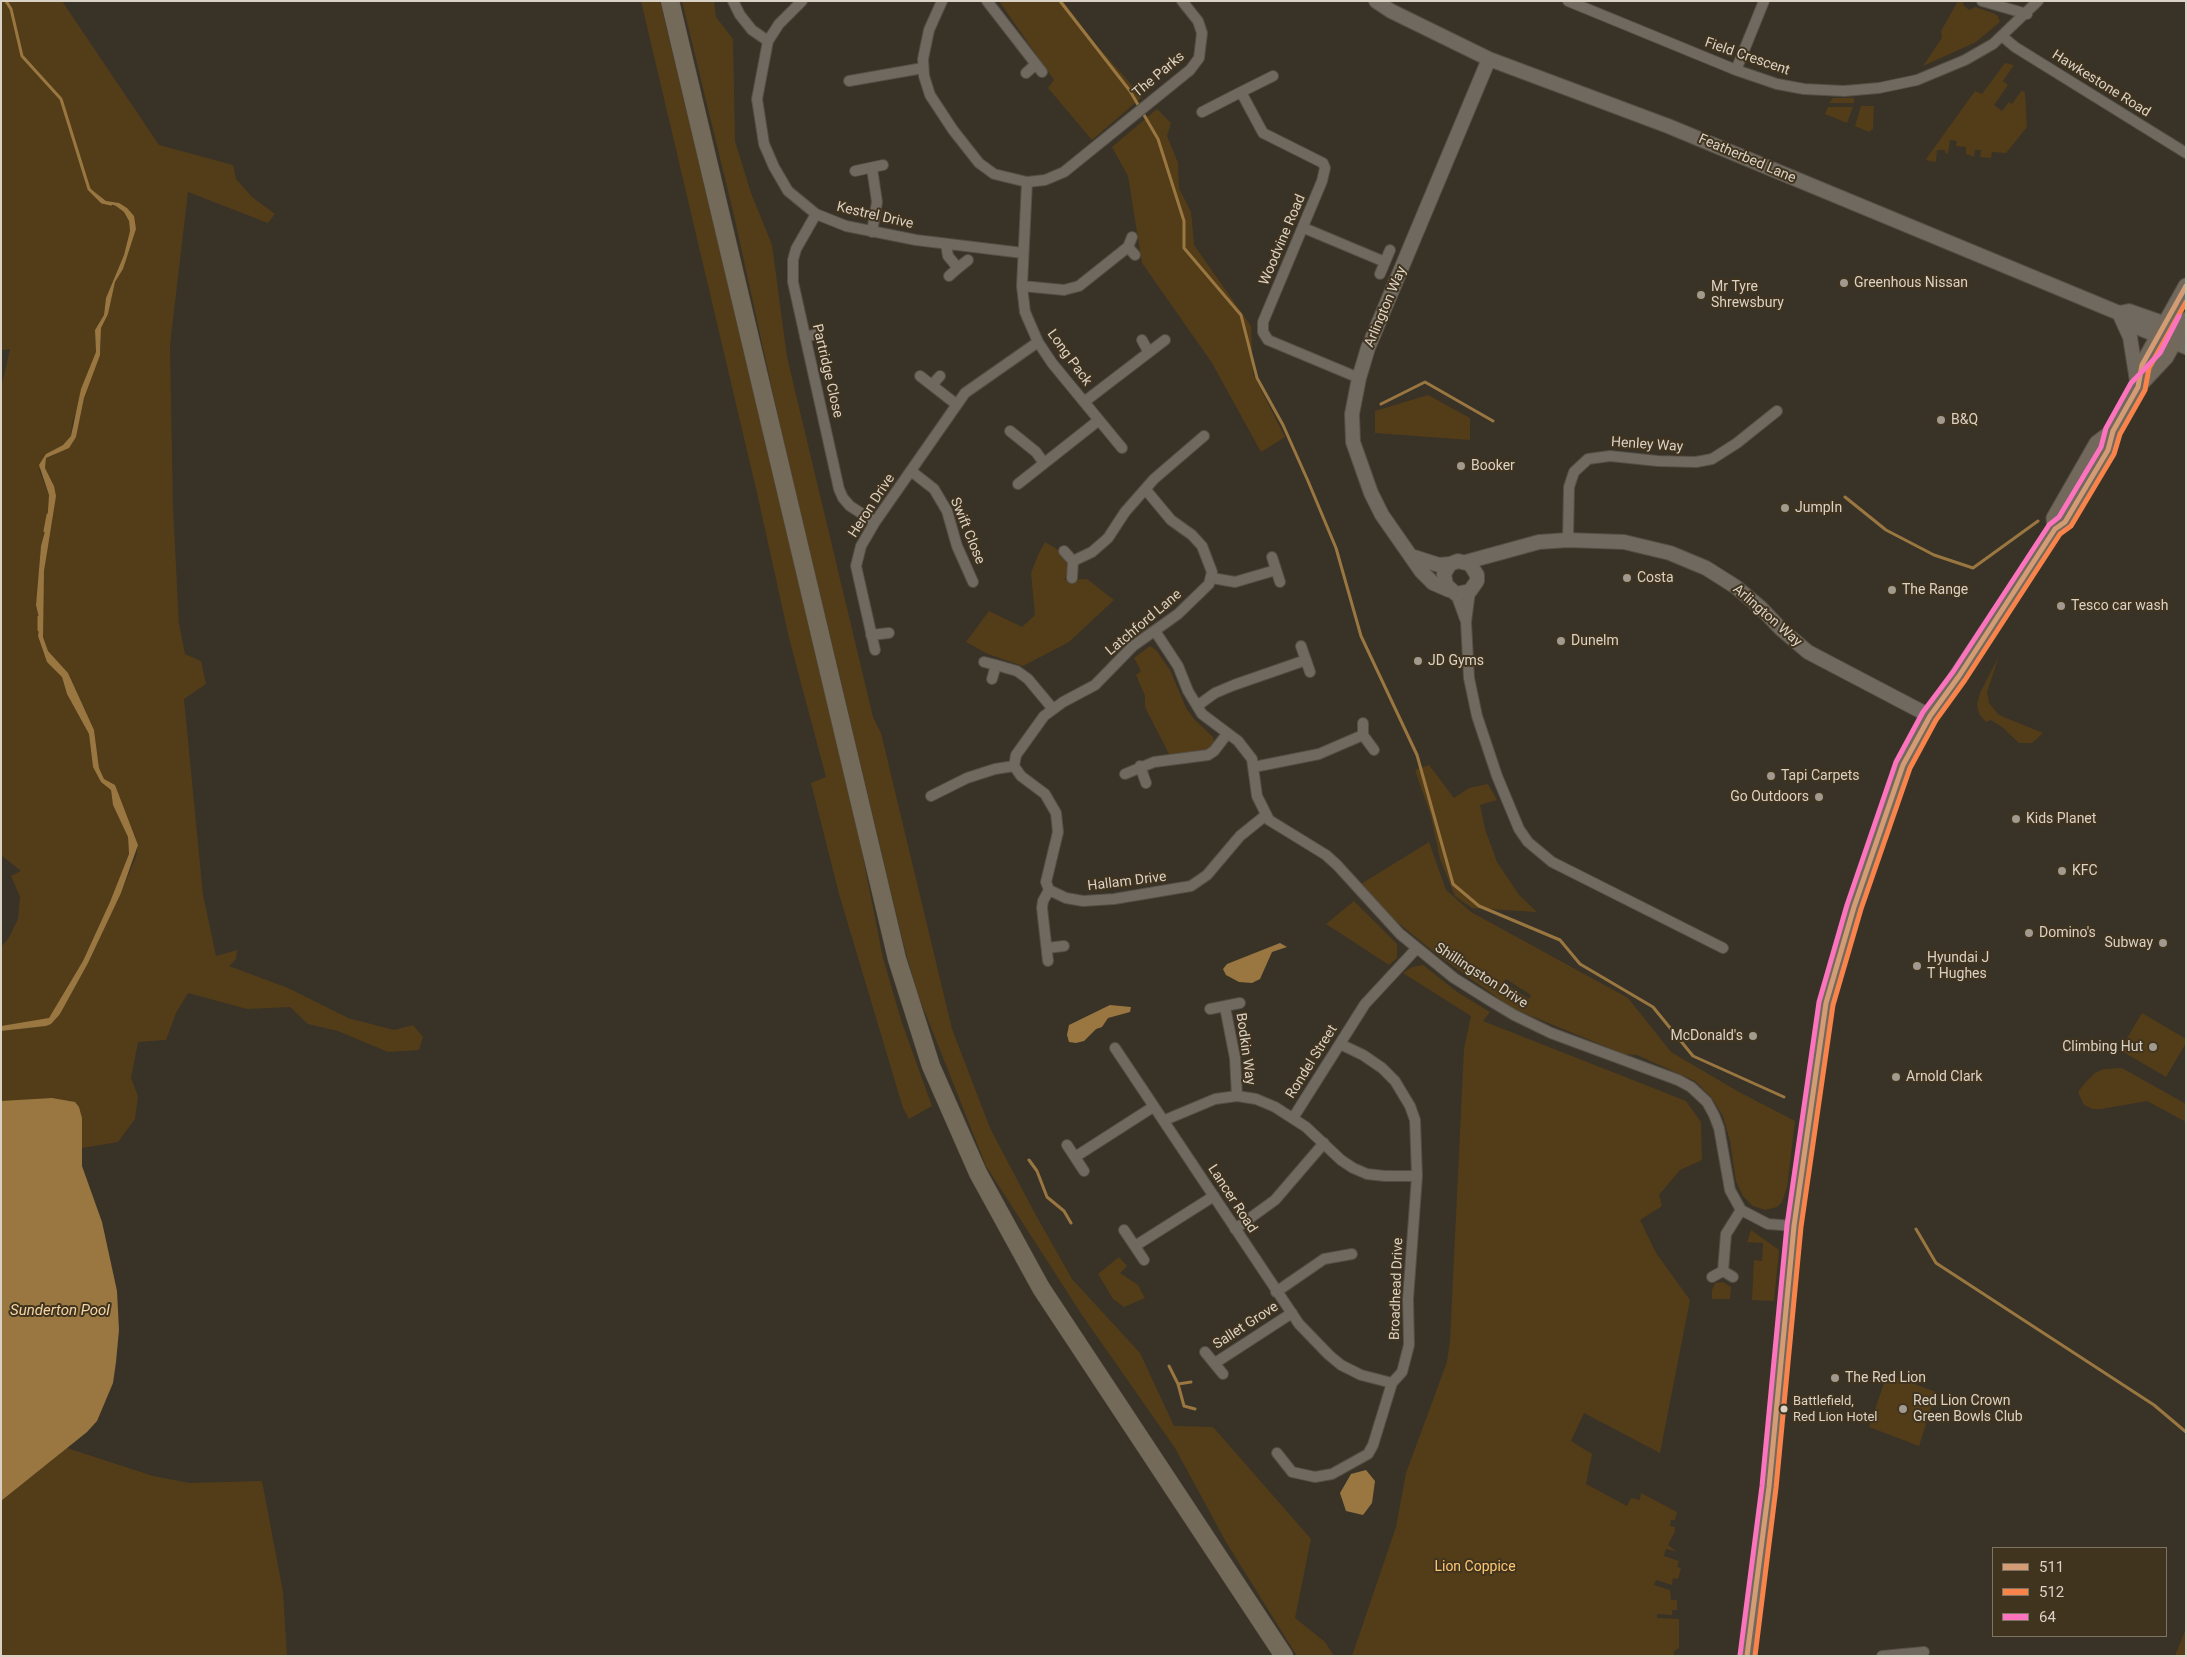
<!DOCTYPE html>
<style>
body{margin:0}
#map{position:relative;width:2187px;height:1657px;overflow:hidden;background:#393227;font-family:Roboto,sans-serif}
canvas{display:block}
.frame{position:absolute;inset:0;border:2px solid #dbd2c6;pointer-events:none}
.legend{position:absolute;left:1992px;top:1547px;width:175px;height:90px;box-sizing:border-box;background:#41341f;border:1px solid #7f7362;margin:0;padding:6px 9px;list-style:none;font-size:15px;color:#dbd2c6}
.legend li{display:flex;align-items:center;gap:10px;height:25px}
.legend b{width:25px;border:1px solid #7f7362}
</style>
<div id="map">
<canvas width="2187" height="1657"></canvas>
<div class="frame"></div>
<ul class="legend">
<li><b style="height:6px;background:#d39c74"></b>511</li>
<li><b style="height:6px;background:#f8844c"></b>512</li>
<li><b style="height:6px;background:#fc73be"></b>64</li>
</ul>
</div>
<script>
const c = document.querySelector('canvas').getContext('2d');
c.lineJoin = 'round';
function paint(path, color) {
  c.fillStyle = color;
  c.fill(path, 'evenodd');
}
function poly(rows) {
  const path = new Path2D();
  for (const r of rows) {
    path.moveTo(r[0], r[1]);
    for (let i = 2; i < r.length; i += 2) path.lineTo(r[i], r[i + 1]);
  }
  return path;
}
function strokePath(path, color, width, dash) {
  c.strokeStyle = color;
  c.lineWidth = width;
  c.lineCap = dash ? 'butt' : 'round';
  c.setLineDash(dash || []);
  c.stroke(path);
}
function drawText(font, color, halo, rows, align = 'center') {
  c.font = font + ' Roboto,sans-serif';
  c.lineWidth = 4;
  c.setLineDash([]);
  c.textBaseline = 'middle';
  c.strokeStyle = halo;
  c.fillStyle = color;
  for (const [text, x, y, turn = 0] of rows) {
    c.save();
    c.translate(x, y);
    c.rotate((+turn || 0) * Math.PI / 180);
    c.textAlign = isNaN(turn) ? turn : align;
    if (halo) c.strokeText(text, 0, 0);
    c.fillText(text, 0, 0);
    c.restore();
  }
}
const green = poly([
 [1,1,62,1,159,145,233,165,236,179,252,197,275,214,268,223,188,192,170,345,173,508,179,624,185,654,201,661,206,684,184,699,203,895,216,956,237,950,236,959,229,966,288,988,348,1018,394,1030,413,1025,423,1037,419,1050,388,1052,338,1031,308,1024,290,1007,247,1009,188,993,176,1013,166,1040,138,1042,131,1078,138,1096,135,1119,118,1142,82,1148,82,1118,79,1107,75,1102,1,1101,1,1031,46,1026,60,1014,88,963,121,893,137,854,137,841,123,809,115,785,104,779,99,768,94,730,68,673,48,651,43,637,42,605,44,571,54,485,45,468,46,458,54,455,76,437,84,398,101,349,101,328,108,314,115,282,123,269,136,229,119,203,106,201,96,193,106,204,116,206,124,212,129,221,130,231,124,255,106,298,104,315,95,330,96,352,72,424,71,436,63,445,46,454,39,470,49,495,47,524,41,546,36,605,40,622,38,636,47,662,62,677,67,694,89,734,93,767,101,782,111,790,113,805,128,837,129,854,110,902,83,961,49,1019,1,1026,1,947,8,939,18,919,20,897,11,876,21,871,1,855,1,388,10,349,2,350,1,356],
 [641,1,660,1,848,782,883,958,902,1023,932,1106,909,1119,903,1108,839,894,811,783,826,777,789,638,757,493],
 [682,1,714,1,716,17,733,39,735,141,751,193,772,245,787,357,873,717,881,733,952,1029,990,1128,1033,1210,1072,1279,1140,1353,1174,1426,1213,1427,1311,1539,1295,1618,1325,1642,1334,1656,1297,1656,1226,1542,1175,1448,1082,1315,986,1166,917,992,903,942,782,434,735,220],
 [999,1,1063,1,1094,42,1142,97,1092,140,1048,88,1054,80],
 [1958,1,1964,1,1963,5,1969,10,1975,7,1993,13,1998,16,2000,22,1976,42,1923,66,1942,38,1941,31],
 [2005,63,2014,65,2003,81,2008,85,1994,105,2002,111,2009,102,2012,104,2022,90,2025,93,2027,127,2006,153,1992,152,1991,158,1980,157,1981,150,1975,150,1974,157,1972,156,1966,154,1966,147,1956,146,1957,141,1950,140,1948,154,1945,153,1945,150,1937,150,1936,162,1929,161,1926,159,1975,91,1982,94],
 [1833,98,1854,98,1854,103,1829,103],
 [1861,106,1874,106,1873,129,1869,132,1855,126],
 [1828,107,1853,107,1847,123,1825,114],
 [1157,109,1171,123,1167,136,1178,163,1179,188,1191,212,1194,245,1251,326,1253,374,1285,437,1261,452,1212,363,1142,263,1128,176,1112,147],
 [1428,395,1470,418,1470,440,1375,433,1375,411],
 [1045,542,1060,551,1068,566,1065,580,1087,579,1114,600,1069,642,1023,666,988,654,966,642,989,611,1022,627,1035,615,1031,573,1038,555],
 [1150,646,1156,650,1170,670,1186,708,1194,719,1213,737,1214,742,1209,749,1202,754,1170,756,1145,707,1145,696,1136,675,1141,671,1134,658],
 [1999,656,1987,692,1989,703,1999,715,2043,733,2032,743,2019,743,2002,727,1991,720,1986,722,1979,714,1977,705,1980,693],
 [1429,765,1454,798,1469,788,1488,784,1497,800,1480,805,1485,829,1497,862,1519,895,1537,912,1472,908,1455,896,1440,859,1431,816,1415,770],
 [1429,842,1446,890,1471,912,1628,998,1671,1052,1739,1092,1795,1121,1787,1187,1782,1202,1777,1207,1765,1210,1753,1206,1743,1196,1736,1181,1730,1141,1723,1116,1712,1098,1695,1081,1637,1055,1624,1054,1512,1008,1439,956,1391,917,1361,884],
 [1506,979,1531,995,1529,999,1503,982],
 [1354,901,1397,944,1397,958,1389,965,1326,924],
 [1423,965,1457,992,1490,1012,1483,1021,1686,1101,1701,1122,1702,1160,1680,1170,1659,1195,1662,1206,1640,1220,1656,1253,1690,1300,1660,1453,1584,1413,1571,1441,1592,1454,1586,1484,1627,1506,1631,1498,1640,1500,1641,1493,1677,1512,1675,1520,1671,1520,1670,1526,1675,1527,1675,1531,1668,1545,1677,1552,1666,1549,1664,1556,1679,1561,1677,1567,1681,1568,1678,1579,1673,1578,1672,1585,1656,1580,1654,1585,1670,1590,1671,1600,1677,1600,1677,1610,1672,1610,1672,1615,1657,1614,1657,1618,1679,1619,1679,1648,1674,1651,1674,1656,1352,1656,1396,1527,1406,1473,1447,1362,1450,1341,1464,1049,1471,1016,1403,973,1412,967],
 [2142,1013,2186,1039,2186,1043,2166,1077,2120,1050],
 [2122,1068,2186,1104,2186,1122,2147,1101,2101,1109,2093,1109,2084,1105,2078,1092,2085,1083,2095,1073,2104,1069],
 [1751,1230,1779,1250,1774,1301,1752,1300,1754,1260,1762,1261,1763,1243,1747,1242],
 [1119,1257,1127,1266,1120,1273,1138,1285,1145,1298,1124,1307,1113,1299,1098,1274],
 [1723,1282,1731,1287,1730,1299,1712,1299,1712,1290,1715,1283],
 [1887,1374,1936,1392,1919,1446,1869,1427],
 [67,1448,153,1476,189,1483,262,1481,283,1592,287,1656,1,1656,1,1501],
 [2186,1628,2186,1656,2175,1656]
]);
const water = poly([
 [92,190,106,201,119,203,127,208,134,216,136,229,123,269,115,282,108,314,101,328,100,355,84,398,76,437,69,448,46,458,45,468,54,486,56,496,44,571,43,637,48,651,68,673,94,730,99,768,104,779,115,785,138,845,121,893,88,963,60,1014,51,1024,46,1026,1,1031,1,1026,49,1018,83,961,110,902,129,854,128,837,113,805,111,790,101,782,93,767,89,734,67,694,62,677,47,662,38,636,40,622,36,605,41,546,47,524,49,495,39,465,46,454,63,445,71,436,81,389,96,352,95,330,104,315,106,298,124,255,130,231,129,221,124,212,116,206,102,201],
 [1280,943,1287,947,1272,952,1260,979,1252,983,1239,982,1226,975,1223,969,1227,964],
 [1110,1005,1131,1007,1130,1012,1108,1018,1102,1027,1096,1029,1084,1041,1076,1043,1069,1042,1067,1035,1069,1025],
 [52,1098,75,1102,79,1107,82,1118,82,1166,102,1222,117,1291,119,1330,116,1362,113,1383,97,1421,87,1432,1,1501,1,1101],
 [1366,1470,1375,1481,1372,1503,1363,1515,1346,1511,1340,1493,1351,1474]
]);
const stream = poly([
 [6,1,11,9,22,56,61,99,89,189,102,202,111,204],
 [1060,1,1130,91,1158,139,1184,221,1184,248,1241,315,1257,378,1283,425,1308,481,1336,548,1361,636,1417,755,1453,884,1479,906,1560,940,1580,964,1653,1007,1693,1056,1784,1097],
 [1381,404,1425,382,1493,421],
 [1845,497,1886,530,1934,555,1973,568,2038,521],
 [45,531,48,515],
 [39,617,39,630],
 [1029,1160,1037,1171,1047,1197,1064,1211,1071,1223],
 [1916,1229,1936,1263,2154,1405,2186,1432],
 [1169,1366,1178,1384,1184,1406,1195,1409],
 [1178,1384,1191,1382]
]);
const street = poly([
 [733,1,740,15,752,30,768,41],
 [802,1,779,24,768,41,757,99,764,144,774,167,788,191,816,214,846,226,916,240,1023,253],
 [942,1,929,30,923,59,924,76,930,95,953,130,979,163,994,174,1027,182,1045,180,1064,172,1190,70,1199,58,1202,33,1198,21,1182,1],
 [987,1,1042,72],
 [1568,1,1736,70,1777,84,1804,89,1844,91,1879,88,1917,80,1965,60,1993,44,2038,1],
 [1982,1,2027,14],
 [2002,36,2015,47,2186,153],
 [1736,70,1764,1],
 [1026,73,1036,64],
 [849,81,923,68],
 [1241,92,1273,76],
 [1202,112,1241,92,1263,133,1323,163,1325,168,1322,181,1263,322,1263,332,1268,340,1359,378],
 [872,168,877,202,872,232],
 [855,171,883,165],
 [1027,182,1022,286,1025,312,1038,342,1052,363,1122,448],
 [816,214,796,249,793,260,793,282,839,489,843,498,850,506,875,522],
 [1304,228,1385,262],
 [946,244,948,256,958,268,968,260],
 [1128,247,1135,255],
 [1380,274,1390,250],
 [949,276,958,268],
 [1022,286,1064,290,1079,286,1128,247,1132,237],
 [805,337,817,334],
 [1142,340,1148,351],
 [920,376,956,404],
 [932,385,940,376],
 [1084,402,1165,340],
 [1010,431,1036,452,1044,463],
 [911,471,934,489,947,511,957,546,973,582],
 [1018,484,1099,420],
 [1568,540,1569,487,1574,472,1588,459,1610,456,1658,461,1696,462,1712,459,1737,443,1777,411],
 [1064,551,1073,561,1072,578],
 [1272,557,1280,582],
 [1073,561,1092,552,1108,538,1125,512,1154,479,1204,436],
 [1212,578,1235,582,1276,570],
 [1470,591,1466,622,1469,678,1477,716,1497,776,1519,829,1528,842,1552,862,1723,948],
 [1456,594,1465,619],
 [1155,631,1178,666,1188,691,1202,714,1238,741,1252,759,1257,796,1269,820,1326,855,1337,865,1400,934,1454,978,1489,1000,1514,1015,1551,1033,1678,1080,1691,1087,1707,1102,1714,1115,1719,1128,1730,1190,1741,1210,1768,1224,1794,1226],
 [871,635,889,633],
 [1301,646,1310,672],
 [875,650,856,566,861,546,875,522,965,393,1038,342],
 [984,662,996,665,992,679],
 [996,665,1017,671,1028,679,1053,709],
 [1197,706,1215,693,1234,685,1306,660],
 [1363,723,1363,735,1374,750],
 [1014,766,1021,776,1045,794,1056,813,1058,832,1046,882,1049,890,1066,898,1083,901,1114,899,1191,886,1207,875,1240,836,1266,815],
 [1140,766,1146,783],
 [1254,767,1319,754,1363,735],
 [1125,774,1154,762,1208,755,1214,751,1227,734],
 [931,796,967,778,995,769,1014,766,1016,755,1044,716,1063,702,1095,685,1133,646,1178,614,1209,584,1212,572,1202,546,1192,535,1171,520,1146,490],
 [1047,948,1064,946],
 [1048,961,1042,908,1043,901,1049,890],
 [1225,1007,1235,1058,1237,1096],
 [1210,1009,1240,1003],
 [1115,1048,1299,1324,1329,1355,1341,1365,1361,1375,1392,1383],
 [1293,1118,1365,1004,1417,948],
 [1165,1120,1215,1099,1237,1096,1256,1099,1275,1107,1306,1127,1341,1160,1353,1168,1367,1174,1385,1176,1417,1176],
 [1067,1145,1084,1171],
 [1075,1157,1153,1107],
 [1235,1229,1275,1200,1324,1143],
 [1124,1230,1144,1260],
 [1135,1246,1214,1196],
 [1723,1271,1726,1234,1741,1210],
 [1723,1271,1733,1277],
 [1712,1277,1723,1271],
 [1276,1292,1324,1259,1352,1254],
 [1205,1352,1223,1374],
 [1215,1363,1292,1313],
 [1277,1453,1292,1472,1315,1477,1332,1474,1368,1454,1373,1445,1392,1383,1402,1372,1409,1345,1408,1299,1417,1176,1415,1120,1410,1106,1395,1081,1382,1068,1363,1055,1340,1044],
 [1882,1656,1924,1652]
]);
const secondary = poly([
 [1376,1,1391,11,1489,59,1668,126,2119,313,2130,337,2137,381],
 [2119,313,2129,311,2186,331],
 [2124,322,2186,347],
 [1411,556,1439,565,1450,564,1458,561,1470,564,1477,575,1477,581,1470,591,1456,594,1446,585,1444,574,1450,564],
 [1466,562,1539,542,1568,540,1624,542,1670,553,1706,568,1736,587,1761,608,1781,629,1808,652,1930,716],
 [1449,590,1433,583,1421,571,1382,515,1371,493,1353,442,1352,414,1359,378,1368,348,1489,59]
]);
const primary = poly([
 [2138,387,2166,357,2186,320],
 [2055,529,2065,522,2108,450,2113,431,2138,387,2142,365,2186,286],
 [1747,1656,1769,1487,1794,1226,1826,1003,1854,907,1903,765,1930,716,2052,533,2055,529,2054,518,2097,443,2113,431]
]);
const highway = poly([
 [670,1,897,959,931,1066,978,1173,1041,1288,1284,1656]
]);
const bus1 = poly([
 [1747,1656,1769,1487,1794,1226,1826,1003,1854,907,1903,765,1930,716,1959,676,2055,529,2065,522,2108,450,2113,431,2138,387,2142,365,2186,286]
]);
const bus2 = poly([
 [1755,1656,1776,1488,1801,1227,1833,1005,1861,909,1910,768,1936,720,1965,680,2060,534,2071,526,2114,454,2120,434,2145,390,2149,368,2186,302]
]);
const bus3 = poly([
 [1740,1655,1762,1486,1787,1225,1819,1002,1847,905,1896,762,1923,712,1953,672,2049,525,2059,517,2101,447,2106,428,2131,383,2160,353,2179,316]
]);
const markers = [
 [1844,283,5,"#a29a8e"],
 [1701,295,5,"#a29a8e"],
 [1941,420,5,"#a29a8e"],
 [1461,466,5,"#a29a8e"],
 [1785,508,5,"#a29a8e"],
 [1627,578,5,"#a29a8e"],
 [1892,590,5,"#a29a8e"],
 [2061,606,5,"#a29a8e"],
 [1561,641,5,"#a29a8e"],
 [1418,661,5,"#a29a8e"],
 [1771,776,5,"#a29a8e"],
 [1819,797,5,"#a29a8e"],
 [2016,819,5,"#a29a8e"],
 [2062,871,5,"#a29a8e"],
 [2029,933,5,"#a29a8e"],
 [2163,943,5,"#a29a8e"],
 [1917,966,5,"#a29a8e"],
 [1753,1036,5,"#a29a8e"],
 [2153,1047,5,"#a29a8e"],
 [1896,1077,5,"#a29a8e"],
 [1835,1378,5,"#a29a8e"],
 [1784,1409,4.5,"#dbd2c6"],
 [1903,1409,5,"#a29a8e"]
];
const busNames = [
 ["Battlefield,",1793,1402],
 ["Red Lion Hotel",1793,1418]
];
const streetNames = [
 ["Field Crescent",1747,57,19],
 ["The Parks",1159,75,-40],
 ["Hawkestone Road",2101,84,32],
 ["Featherbed Lane",1747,159,23],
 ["Kestrel Drive",875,216,13],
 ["Woodvine Road",1283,240,-67],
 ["Arlington Way",1386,307,-67],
 ["Long Pack",1069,358,54],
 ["Partridge Close",827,371,77],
 ["Henley Way",1647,445,4],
 ["Heron Drive",872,506,-57],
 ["Swift Close",967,531,68],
 ["Arlington Way",1767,616,41],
 ["Latchford Lane",1144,623,-40],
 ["Hallam Drive",1127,882,-7],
 ["Shillingston Drive",1481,976,33],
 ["Bodkin Way",1245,1049,82],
 ["Rondel Street",1312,1062,-58],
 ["Lancer Road",1232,1199,57],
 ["Broadhead Drive",1397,1289,-88],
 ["Sallet Grove",1246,1326,-33]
];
const poiNames = [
 ["Greenhous Nissan",1854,283],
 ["Mr Tyre",1711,287],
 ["Shrewsbury",1711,303],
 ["B&Q",1951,420],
 ["Booker",1471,466],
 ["JumpIn",1795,508],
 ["Costa",1637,578],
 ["The Range",1902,590],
 ["Tesco car wash",2071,606],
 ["Dunelm",1571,641],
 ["JD Gyms",1428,661],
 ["Tapi Carpets",1781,776],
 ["Go Outdoors",1809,797,"right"],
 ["Kids Planet",2026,819],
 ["KFC",2072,871],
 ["Domino's",2039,933],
 ["Subway",2153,943,"right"],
 ["Hyundai J",1927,958],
 ["T Hughes",1927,974],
 ["McDonald's",1743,1036,"right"],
 ["Climbing Hut",2143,1047,"right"],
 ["Arnold Clark",1906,1077],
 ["The Red Lion",1845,1378],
 ["Red Lion Crown",1913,1401],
 ["Green Bowls Club",1913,1417]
];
const parkNames = [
 ["Lion Coppice",1475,1567]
];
const waterNames = [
 ["Sunderton Pool",60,1311]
];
paint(green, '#533d19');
paint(water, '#9a7740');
strokePath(stream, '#9a7740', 3);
strokePath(street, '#544e44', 12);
strokePath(secondary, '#544e44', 16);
strokePath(primary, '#544e44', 17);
strokePath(highway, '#544e44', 19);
strokePath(street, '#6f6960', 10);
strokePath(secondary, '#6f6960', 14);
strokePath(primary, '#72695c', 15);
strokePath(highway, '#746a59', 18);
strokePath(bus1, '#d39c74', 5);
strokePath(bus2, '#f8844c', 5);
strokePath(bus3, '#fc73be', 5);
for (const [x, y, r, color] of markers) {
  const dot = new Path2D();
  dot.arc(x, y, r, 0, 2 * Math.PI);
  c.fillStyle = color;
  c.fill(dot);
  strokePath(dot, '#41341f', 2);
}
drawText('13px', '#dbd2c6', '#41341f', busNames, 'left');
drawText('14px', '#dbd2c6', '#41341f', streetNames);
drawText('14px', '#dbd2c6', '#41341f', poiNames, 'left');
drawText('14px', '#fec773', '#41341f', parkNames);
drawText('italic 15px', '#f7d6a6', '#41341f', waterNames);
</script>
